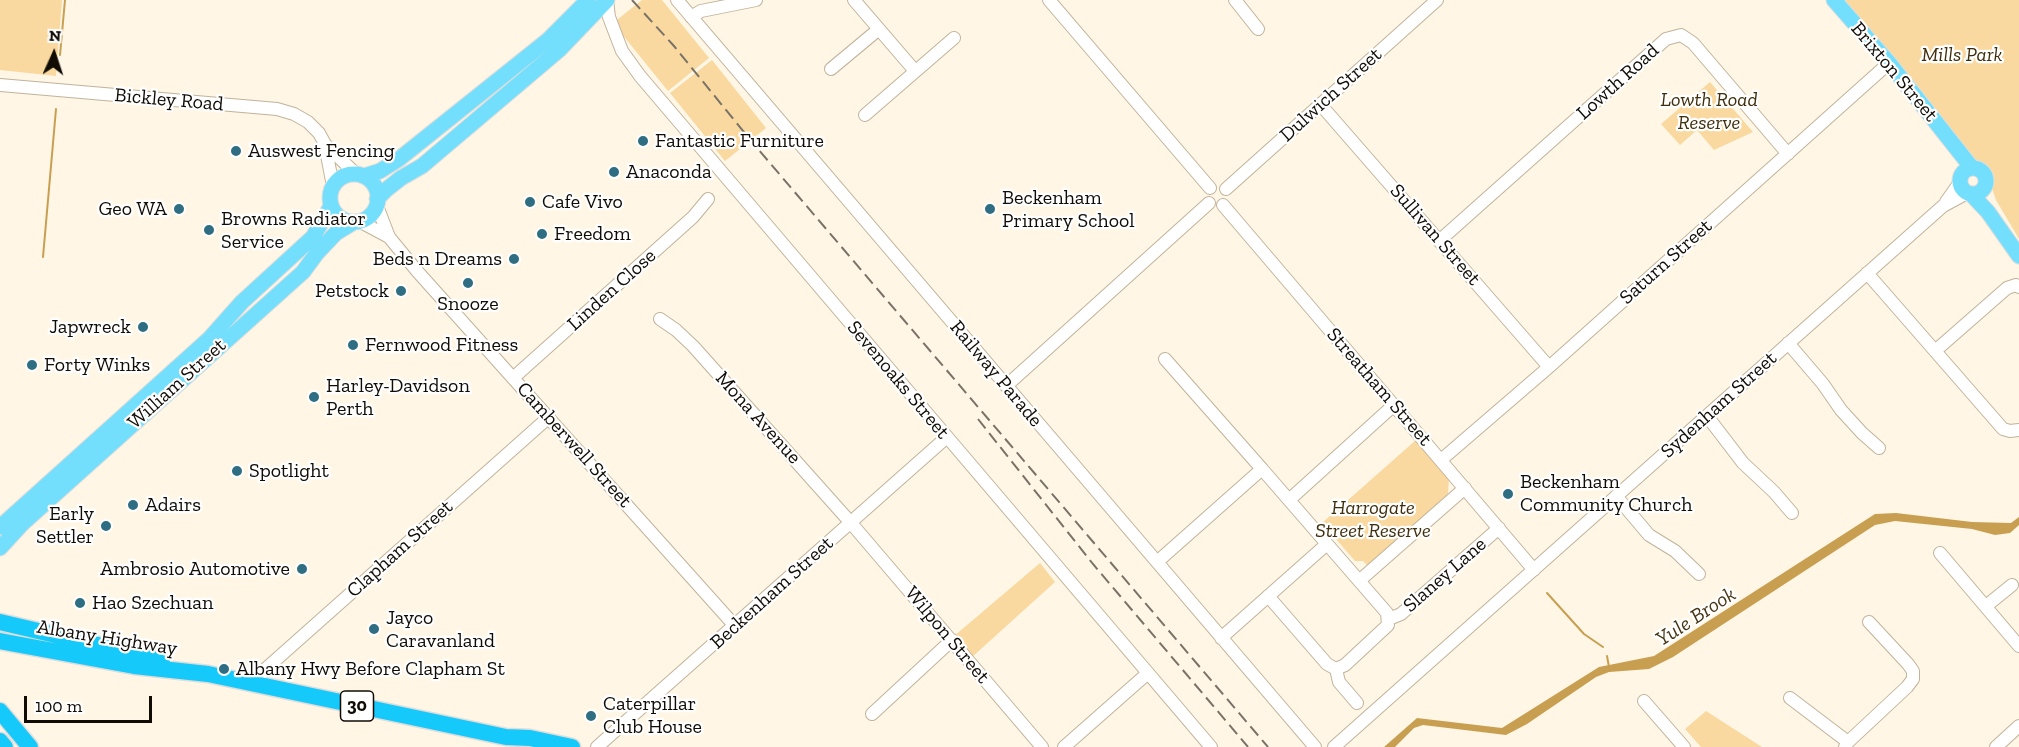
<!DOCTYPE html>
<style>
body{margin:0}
#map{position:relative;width:2019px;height:747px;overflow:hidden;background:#fff6e6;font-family:"Zilla Slab",serif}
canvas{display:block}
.north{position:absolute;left:24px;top:24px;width:60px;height:60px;-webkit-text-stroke:4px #fff;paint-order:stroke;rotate:3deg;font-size:16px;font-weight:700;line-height:24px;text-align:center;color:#100b04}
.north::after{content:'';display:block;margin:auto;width:21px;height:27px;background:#100b04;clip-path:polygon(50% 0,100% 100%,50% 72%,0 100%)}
.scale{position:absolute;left:24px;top:696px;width:128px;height:27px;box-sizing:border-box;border:3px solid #100b04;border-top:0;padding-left:8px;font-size:18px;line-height:21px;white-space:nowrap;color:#100b04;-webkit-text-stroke:4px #fff;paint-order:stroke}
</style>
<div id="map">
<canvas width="2019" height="747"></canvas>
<div class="north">N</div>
<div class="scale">100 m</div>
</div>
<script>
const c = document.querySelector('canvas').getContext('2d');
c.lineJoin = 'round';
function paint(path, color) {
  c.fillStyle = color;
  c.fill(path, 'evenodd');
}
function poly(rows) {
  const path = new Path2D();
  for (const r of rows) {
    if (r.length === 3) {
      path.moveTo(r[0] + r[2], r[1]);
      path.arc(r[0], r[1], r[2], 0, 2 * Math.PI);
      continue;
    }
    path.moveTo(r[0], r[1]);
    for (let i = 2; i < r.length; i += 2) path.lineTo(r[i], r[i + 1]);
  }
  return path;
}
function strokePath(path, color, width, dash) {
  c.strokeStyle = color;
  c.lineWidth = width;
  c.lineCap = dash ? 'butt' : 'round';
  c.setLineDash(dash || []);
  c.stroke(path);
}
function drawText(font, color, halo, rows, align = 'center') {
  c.font = font + ' "Zilla Slab",serif';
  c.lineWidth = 4.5;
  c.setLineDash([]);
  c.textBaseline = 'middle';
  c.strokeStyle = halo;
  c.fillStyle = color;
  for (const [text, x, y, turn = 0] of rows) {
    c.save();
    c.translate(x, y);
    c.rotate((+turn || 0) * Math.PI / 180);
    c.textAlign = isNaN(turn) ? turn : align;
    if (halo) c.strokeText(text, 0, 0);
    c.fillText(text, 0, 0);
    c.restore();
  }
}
const green = poly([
 [0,0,62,0,56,76,0,70],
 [642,0,662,0,709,58,668,91,613,23],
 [1844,0,2019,0,2019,239,1996,200,1990,183,1991,176,1979,162,1974,162],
 [712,60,766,128,725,161,670,93],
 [1710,82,1753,132,1714,150,1697,130,1680,145,1661,124],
 [1416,440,1449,478,1448,494,1368,566,1363,561,1355,561,1322,523],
 [1040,563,1055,582,971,658,953,637],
 [1706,711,1762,747,1701,747,1685,729]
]);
const water = poly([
 [1896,513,1972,522,2011,523,2019,517,2019,525,2010,533,1995,535,1972,529,1895,521,1875,525,1673,657,1649,669,1609,672,1596,677,1527,724,1506,735,1423,725,1414,728,1395,747,1384,747,1417,718,1502,728,1599,667,1654,656,1875,514]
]);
const stream = poly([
 [60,55,65,0],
 [43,257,56,109],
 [1547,593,1584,634,1603,647],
 [1607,656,1609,667]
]);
const minor = poly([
 [607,0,609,17,622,51,640,76,1211,747],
 [677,0,1315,747],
 [854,0,915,71],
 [1049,0,1210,188],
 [1235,0,1258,29],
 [691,17,701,11,756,0],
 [831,69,879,29],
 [0,85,277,109,294,114,308,122,319,133,325,144,356,174],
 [1320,104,1549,367],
 [865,115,954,38],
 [325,145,333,186],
 [1226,189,1437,0],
 [1946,202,1960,182],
 [1223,205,1534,570],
 [377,206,389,237,417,271,735,626],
 [359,221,389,237],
 [1439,241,1666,39,1681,35,1693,43,1788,154],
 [1867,273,2003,429,2010,431,2019,430],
 [660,319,676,330,693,346,851,523,1042,747],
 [1788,343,1823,384,1841,410,1862,433,1879,448],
 [1935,351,2007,288,2016,285,2019,287],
 [513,378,693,217,708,199],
 [1006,386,1209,203],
 [1707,416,1743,463,1774,492,1792,513],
 [1441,460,1549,367,1889,63],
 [1262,469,1387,613,1388,625,1345,665,1336,669,1327,664,1268,596],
 [1616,496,1649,535,1675,551,1699,574],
 [1289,500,1394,405],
 [1940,553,2019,646],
 [1157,562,1262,469,1165,359],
 [1359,581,1465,488],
 [1986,606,2012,585],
 [1389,619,1401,614,1499,528],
 [1221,638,1327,544],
 [1336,669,1339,682,1357,703],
 [257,685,261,673,549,417],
 [1790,698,1848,742],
 [1644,701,1684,747],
 [872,714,952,640],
 [597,747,947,437],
 [1064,747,1148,673],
 [1334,747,1943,206,1967,193],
 [1845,747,1848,742,1907,687,1913,679,1913,671,1908,664,1869,622],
 [1996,747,2019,726]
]);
const major = poly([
 [1834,0,1889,63,1972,168],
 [1973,181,13],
 [354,198,24],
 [364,176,380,171,399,159,548,40,588,0],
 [1971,194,1988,212,2019,256],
 [377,199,387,189,401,178,422,166,559,50,607,0],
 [0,527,210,338,242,302,313,237,331,206],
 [0,548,22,524,303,272,317,253,336,233,354,222]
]);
const highway = poly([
 [0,622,162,660],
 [0,641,134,666,208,674,506,737,530,738,572,747],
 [0,711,30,747],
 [0,741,5,747]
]);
const rail = poly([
 [632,0,674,46,752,142,1268,747],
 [978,419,1093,564,1248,747]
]);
const markers = [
 [643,141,6,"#2e6d82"],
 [236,151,6,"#2e6d82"],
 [614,172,6,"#2e6d82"],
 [530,202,6,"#2e6d82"],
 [179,209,6,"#2e6d82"],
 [990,209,6,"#2e6d82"],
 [209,230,6,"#2e6d82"],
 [542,234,6,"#2e6d82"],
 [514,259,6,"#2e6d82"],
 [468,283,6,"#2e6d82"],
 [401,291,6,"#2e6d82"],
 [143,327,6,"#2e6d82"],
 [353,345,6,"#2e6d82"],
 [32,365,6,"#2e6d82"],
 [314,397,6,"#2e6d82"],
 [237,471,6,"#2e6d82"],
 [1508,494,6,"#2e6d82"],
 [133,505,6,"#2e6d82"],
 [106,526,6,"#2e6d82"],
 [302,569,6,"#2e6d82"],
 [80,603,6,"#2e6d82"],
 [374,629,6,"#2e6d82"],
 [224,669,6,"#2e6d82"],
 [591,716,6,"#2e6d82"]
];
const shields = [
 [357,706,33]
];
const shieldNames = [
 ["30",357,706]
];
const parkNames = [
 ["Mills Park",1962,55],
 ["Lowth Road",1709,100],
 ["Reserve",1709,123],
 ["Harrogate",1373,508],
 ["Street Reserve",1373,531]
];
const streetNames = [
 ["Brixton Street",1894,72,50],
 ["Lowth Road",1618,82,-42],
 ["Dulwich Street",1331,95,-42],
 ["Bickley Road",169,100,5],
 ["Sullivan Street",1435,235,49],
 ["Saturn Street",1666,262,-42],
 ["Linden Close",612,290,-42],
 ["Railway Parade",996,374,50],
 ["Sevenoaks Street",898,380,50],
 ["William Street",177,384,-42],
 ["Streatham Street",1379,387,49],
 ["Sydenham Street",1719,405,-42],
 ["Mona Avenue",758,418,48],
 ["Camberwell Street",574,445,48],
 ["Clapham Street",400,549,-42],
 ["Slaney Lane",1445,575,-41],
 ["Beckenham Street",772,593,-42],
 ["Wilpon Street",947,635,50],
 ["Albany Highway",107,638,9]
];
const poiNames = [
 ["Fantastic Furniture",655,141],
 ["Auswest Fencing",248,151],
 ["Anaconda",626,172],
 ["Beckenham",1002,198],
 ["Primary School",1002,221],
 ["Cafe Vivo",542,202],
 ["Geo WA",167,209,"right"],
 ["Browns Radiator",221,219],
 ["Service",221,242],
 ["Freedom",554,234],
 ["Beds n Dreams",502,259,"right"],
 ["Petstock",389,291,"right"],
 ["Snooze",468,304,"center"],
 ["Japwreck",131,327,"right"],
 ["Fernwood Fitness",365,345],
 ["Forty Winks",44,365],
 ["Harley-Davidson",326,386],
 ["Perth",326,409],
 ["Spotlight",249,471],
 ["Beckenham",1520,482],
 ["Community Church",1520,505],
 ["Adairs",145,505],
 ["Early",94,514,"right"],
 ["Settler",94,537,"right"],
 ["Ambrosio Automotive",290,569,"right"],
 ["Hao Szechuan",92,603],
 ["Jayco",386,618],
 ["Caravanland",386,641],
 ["Albany Hwy Before Clapham St",236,669],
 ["Caterpillar",603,704],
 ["Club House",603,727]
];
const waterNames = [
 ["Yule Brook",1696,617,-33]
];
paint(green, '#f9d99f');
paint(water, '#c89f51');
strokePath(stream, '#c89f51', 2);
strokePath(minor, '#c1b39a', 14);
strokePath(major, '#dedddc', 17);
strokePath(highway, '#dedddc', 19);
strokePath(minor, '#fff', 12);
strokePath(major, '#73dffc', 15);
strokePath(highway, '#15c9fa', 16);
strokePath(rail, '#797267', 2, [12, 6]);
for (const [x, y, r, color] of markers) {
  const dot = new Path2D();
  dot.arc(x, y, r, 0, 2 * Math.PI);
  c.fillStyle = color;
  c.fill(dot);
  strokePath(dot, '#fff', 2);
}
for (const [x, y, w] of shields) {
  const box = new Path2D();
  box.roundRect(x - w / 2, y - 15, w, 30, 4.5);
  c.fillStyle = '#fff';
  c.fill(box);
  strokePath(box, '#100b04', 1.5);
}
drawText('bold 18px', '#100b04', null, shieldNames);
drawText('italic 20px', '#3f2e0b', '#fff', parkNames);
drawText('20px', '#100b04', '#fff', streetNames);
drawText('20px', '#100b04', '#fff', poiNames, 'left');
drawText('italic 21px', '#463512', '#fff', waterNames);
</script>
